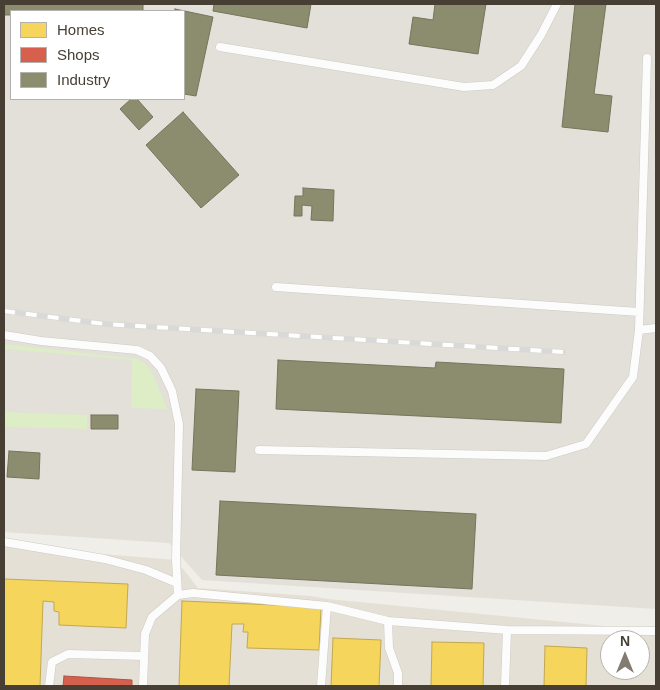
<!DOCTYPE html>
<style>
body{margin:0}
#map{position:relative;width:660px;height:690px;overflow:hidden;background:#f0eee8;font-family:Arial,sans-serif}
canvas{display:block}
.frame{position:absolute;inset:0;border:5px solid #473f33;pointer-events:none}
.legend{position:absolute;left:10px;top:10px;width:175px;height:90px;box-sizing:border-box;background:#fff;border:1px solid #b5b2ad;margin:0;padding:6px 9px;list-style:none;font-size:15px;color:#473f33}
.legend li{display:flex;align-items:center;gap:10px;height:25px}
.legend b{width:25px;border:1px solid #b5b2ad}
.north{position:absolute;left:600px;top:630px;width:50px;height:50px;box-sizing:border-box;background:#fff;border:1px solid #b5b2ad;border-radius:50%;rotate:0deg;font-size:14px;font-weight:700;line-height:20px;text-align:center;color:#473f33}
.north::after{content:'';display:block;margin:auto;width:18px;height:22px;background:#827c72;clip-path:polygon(50% 0,100% 100%,50% 72%,0 100%)}
</style>
<div id="map">
<canvas width="660" height="690"></canvas>
<div class="frame"></div>
<ul class="legend">
<li><b style="height:14px;background:#f6d55c"></b>Homes</li>
<li><b style="height:14px;background:#d6604d"></b>Shops</li>
<li><b style="height:14px;background:#8c8c6e"></b>Industry</li>
</ul>
<div class="north">N</div>
</div>
<script>
const c = document.querySelector('canvas').getContext('2d');
c.lineJoin = 'round';
function paint(path, color) {
  c.fillStyle = color;
  c.fill(path, 'evenodd');
}
function poly(rows) {
  const path = new Path2D();
  for (const r of rows) {
    path.moveTo(r[0], r[1]);
    for (let i = 2; i < r.length; i += 2) path.lineTo(r[i], r[i + 1]);
  }
  return path;
}
function strokePath(path, color, width, dash) {
  c.strokeStyle = color;
  c.lineWidth = width;
  c.lineCap = dash ? 'butt' : 'round';
  c.setLineDash(dash || []);
  c.stroke(path);
}
const residential = poly([
 [4,546,176,560,198,588,311,596,328,599,656,631,656,686,4,686],
 [610,640,640,640,640,670,610,670]
]);
const industrial = poly([
 [4,4,656,4,656,609,202,580,169,543,4,532],
 [11,11,184,11,184,99,11,99]
]);
const green = poly([
 [4,344,138,359,146,364,154,376,167,409,131,408,132,360,4,349],
 [4,412,87,415,87,429,4,427]
]);
const homes = poly([
 [4,579,128,584,126,628,59,625,59,612,54,611,54,602,43,601,40,686,4,686,4,579],
 [182,601,321,607,319,650,247,648,248,632,243,632,244,624,232,624,229,686,179,686,182,601],
 [333,638,381,640,379,686,331,686,333,638],
 [432,642,484,643,483,686,431,686,432,642],
 [545,646,587,648,586,686,544,686,545,646]
]);
const shops = poly([
 [64,676,132,680,132,686,63,686,64,676]
]);
const industry = poly([
 [4,4,143,4,143,11,11,11,11,15,4,15,4,4],
 [214,4,311,4,307,28,213,11,214,4],
 [435,4,486,4,478,54,409,44,413,17,433,20,435,4],
 [575,4,606,4,594,94,612,96,608,132,562,127,575,4],
 [175,9,213,17,196,96,184,94,184,11,175,11,175,9],
 [131,99,137,99,153,117,139,130,120,109,131,99],
 [183,112,239,175,201,208,146,145,183,112],
 [303,188,334,190,333,221,311,220,312,206,302,205,302,216,294,216,295,196,303,196,303,188],
 [278,360,435,368,436,362,564,369,561,423,276,409,278,360],
 [196,389,239,391,235,472,192,470,196,389],
 [91,415,118,415,118,429,91,429,91,415],
 [9,451,40,453,39,479,7,477,9,451],
 [220,501,476,514,472,589,216,575,220,501]
]);
const service = poly([
 [220,47,464,87,493,85,521,66,541,35,557,4],
 [276,287,639,312],
 [639,330,647,58],
 [4,335,41,341,137,350,150,356,161,368,172,391,179,424,176,560,178,595],
 [259,450,546,456,586,444,633,377,639,330,656,328],
 [4,542,105,559,146,570,177,583],
 [388,621,389,648,398,673,398,686],
 [49,686,52,662,68,654,144,656],
 [143,686,145,634,152,617,178,595,193,593,327,606,388,621,507,630,656,631],
 [321,686,327,606],
 [505,686,507,630]
]);
const rail = poly([
 [4,311,105,324,563,352]
]);
paint(residential, '#e5e0d5');
paint(industrial, '#e3dfd9');
paint(green, '#ddedc5');
paint(homes, '#f6d55c');
strokePath(homes, '#c2a850', 1);
paint(shops, '#d6604d');
strokePath(shops, '#ab5645', 1);
paint(industry, '#8c8c6e');
strokePath(industry, '#77755c', 1);
strokePath(service, '#cdcac4', 9);
strokePath(service, '#fdfcfc', 8);
strokePath(rail, '#d9d9d8', 5.5);
strokePath(rail, '#fff', 4, [11]);
</script>
